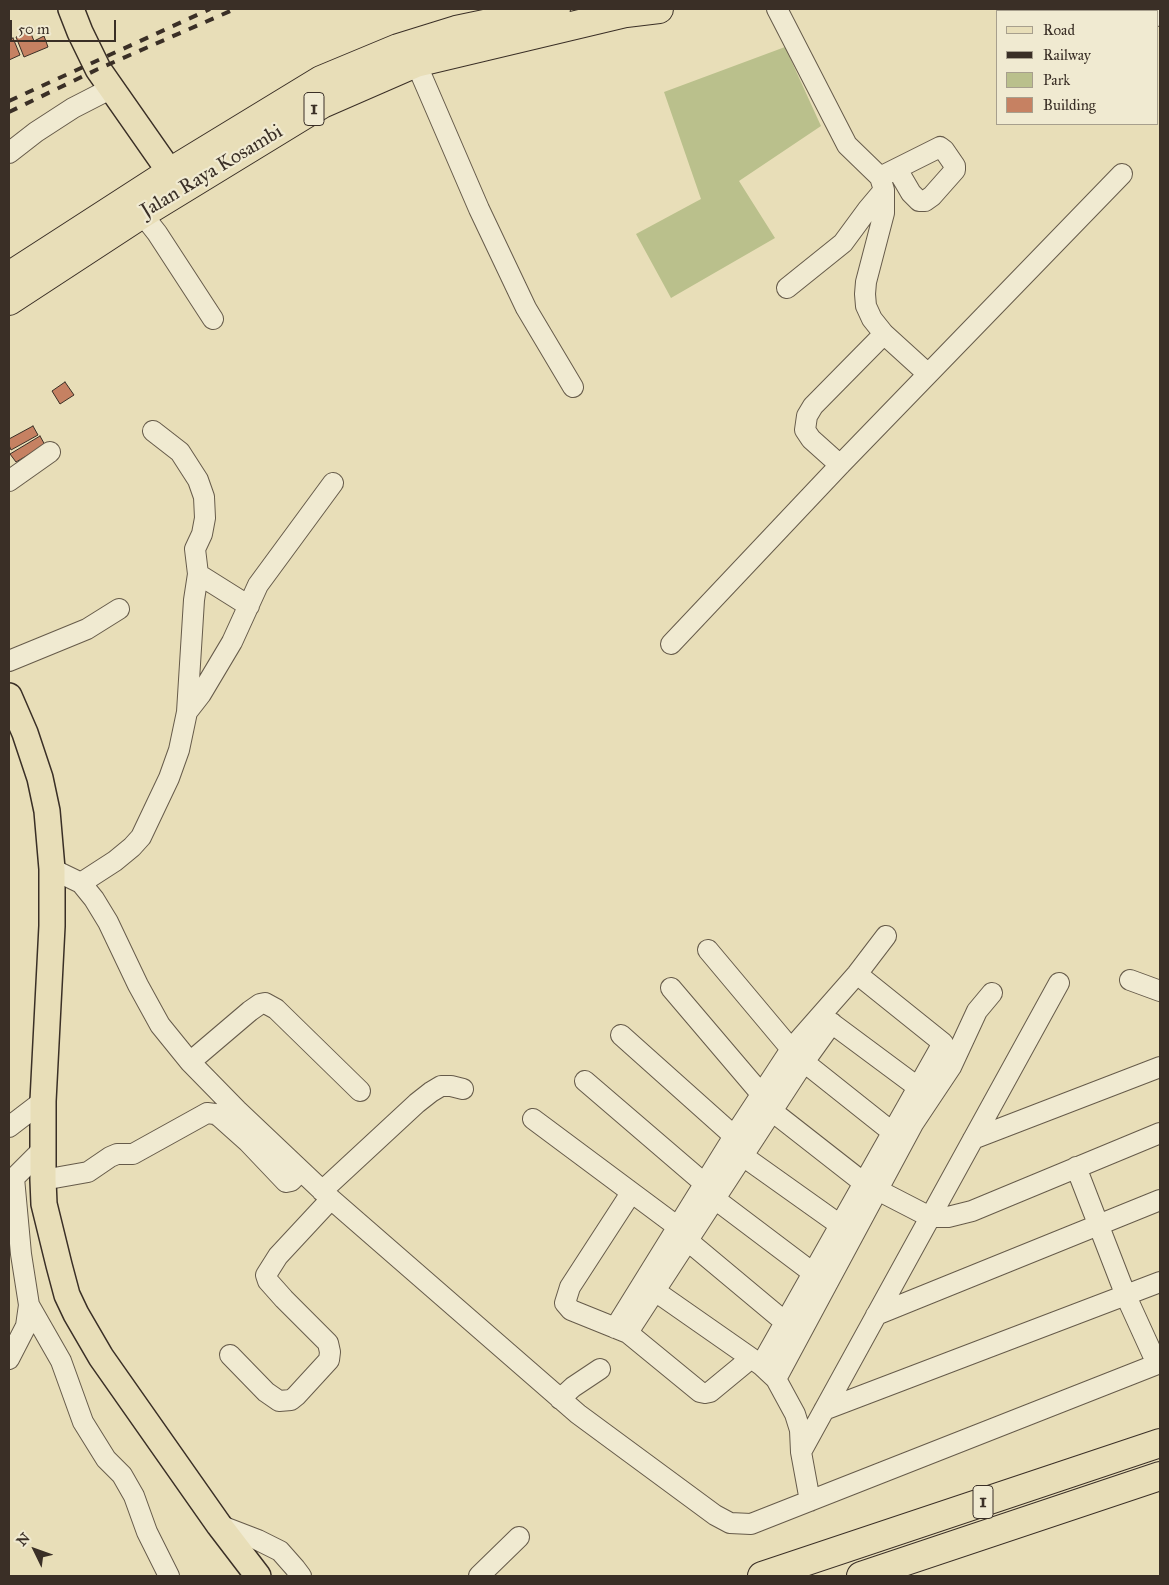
<!DOCTYPE html>
<style>
body{margin:0}
#map{position:relative;width:1169px;height:1585px;overflow:hidden;background:#e8deb8;font-family:"IM FELL Great Primer",serif}
canvas{display:block}
.frame{position:absolute;inset:0;border:10px solid #3a2f26;pointer-events:none}
.legend{position:absolute;left:996px;top:10px;width:162px;height:115px;box-sizing:border-box;background:#f0ead1;border:1px solid #a79f8d;margin:0;padding:6px 9px;list-style:none;font-size:15px;color:#3a2f26}
.legend li{display:flex;align-items:center;gap:10px;height:25px}
.legend b{width:25px;border:1px solid #a79f8d}
.north{position:absolute;left:10px;top:1525px;width:50px;height:50px;-webkit-text-stroke:4px #f0ead1;paint-order:stroke;rotate:312deg;font-size:14px;font-weight:700;line-height:20px;text-align:center;color:#3a2f26}
.north::after{content:'';display:block;margin:auto;width:18px;height:22px;background:#3a2f26;clip-path:polygon(50% 0,100% 100%,50% 72%,0 100%)}
.scale{position:absolute;left:10px;top:20px;width:106px;height:22px;box-sizing:border-box;border:2px solid #3a2f26;border-top:0;padding-left:6px;font-size:15px;line-height:18px;white-space:nowrap;color:#3a2f26;-webkit-text-stroke:4px #f0ead1;paint-order:stroke}
</style>
<div id="map">
<canvas width="1169" height="1585"></canvas>
<div class="frame"></div>
<ul class="legend">
<li><b style="height:6px;background:#e8deb8"></b>Road</li>
<li><b style="height:6px;background:#3a2f26"></b>Railway</li>
<li><b style="height:14px;background:#bac08c"></b>Park</li>
<li><b style="height:14px;background:#c68162"></b>Building</li>
</ul>
<div class="north">N</div>
<div class="scale">50 m</div>
</div>
<script>
const c = document.querySelector('canvas').getContext('2d');
c.lineJoin = 'round';
function paint(path, color) {
  c.fillStyle = color;
  c.fill(path, 'evenodd');
}
function poly(rows) {
  const path = new Path2D();
  for (const r of rows) {
    path.moveTo(r[0], r[1]);
    for (let i = 2; i < r.length; i += 2) path.lineTo(r[i], r[i + 1]);
  }
  return path;
}
function strokePath(path, color, width, dash) {
  c.strokeStyle = color;
  c.lineWidth = width;
  c.lineCap = dash ? 'butt' : 'round';
  c.setLineDash(dash || []);
  c.stroke(path);
}
function drawText(font, color, halo, rows, align = 'center') {
  c.font = font + ' "IM FELL Great Primer",serif';
  c.lineWidth = 4.5;
  c.setLineDash([]);
  c.textBaseline = 'middle';
  c.strokeStyle = halo;
  c.fillStyle = color;
  for (const [text, x, y, turn = 0] of rows) {
    c.save();
    c.translate(x, y);
    c.rotate((+turn || 0) * Math.PI / 180);
    c.textAlign = isNaN(turn) ? turn : align;
    if (halo) c.strokeText(text, 0, 0);
    c.fillText(text, 0, 0);
    c.restore();
  }
}
const green = poly([
 [785,47,821,126,739,181,775,238,671,298,636,234,701,199,664,92]
]);
const building = poly([
 [30,31,34,41,44,36,48,47,24,57,16,37,30,31],
 [13,38,20,55,9,60,9,40,13,38],
 [65,382,74,395,60,404,52,391,65,382],
 [33,426,38,435,11,450,9,445,9,439,33,426],
 [40,436,45,445,16,462,10,454,40,436]
]);
const minor = poly([
 [777,9,847,145,880,177,884,190,884,213,866,282,865,294,866,306,872,319,884,334,928,374],
 [1157,9,1160,16],
 [416,63,479,209,526,308,573,387],
 [9,153,36,132,73,108,112,88],
 [880,177,940,147,944,150,955,166,955,170,932,196,925,201,919,201,911,193,897,169],
 [142,214,157,233,213,319],
 [787,288,843,243,868,209,884,190],
 [153,431,180,452,198,480,204,497,205,518,202,534,195,549,198,574,249,606],
 [840,465,811,439,805,430,807,416,813,406,884,334],
 [9,481,50,452],
 [671,644,840,465,1122,174],
 [9,661,87,629,119,609],
 [187,712,194,600,198,574],
 [52,869,81,883,94,899,108,922,138,985,160,1025,190,1062,237,1110,331,1199,578,1414,715,1515,730,1523,751,1524,1160,1363],
 [81,883,115,861,132,847,141,837,169,778,179,750,187,712,201,694,232,642,258,585,333,483],
 [708,950,791,1049,804,1062,892,1132],
 [1130,980,1160,991],
 [671,988,762,1095,772,1111,864,1183,930,1217,948,1217,972,1211,1160,1133],
 [822,1016,927,1094],
 [621,1035,734,1136],
 [190,1062,250,1011,260,1004,265,1003,276,1009,360,1091],
 [585,1081,705,1184,715,1190],
 [533,1119,678,1227,688,1241,785,1322],
 [9,1127,43,1101],
 [973,1139,1160,1067],
 [743,1156,840,1225],
 [1076,1167,1126,1296,1157,1364],
 [43,1180,88,1172,110,1157,117,1154,133,1154,207,1113,215,1114,220,1117,248,1142,286,1182,291,1181,301,1171],
 [322,1191,417,1103,431,1092,441,1086,451,1086,463,1089],
 [631,1193,570,1287,565,1303,571,1310,628,1333,700,1392,705,1393,710,1392,750,1359],
 [715,1199,813,1273],
 [655,1291,761,1365,776,1379,795,1414,800,1430,801,1452,810,1501],
 [29,1305,61,1361,83,1422,106,1459,122,1475,134,1496,147,1532,169,1576],
 [876,1315,1160,1200],
 [632,1326,804,1062,832,1023],
 [615,1328,734,1136,791,1049,857,974,886,936],
 [230,1355,266,1392,279,1401,291,1400,296,1396,329,1360,330,1352,328,1343,284,1299,268,1281,266,1275,278,1256,331,1199],
 [9,1359,26,1326,29,1305,21,1254,14,1178,43,1149],
 [761,1365,943,1043,857,974],
 [776,1379,913,1124,951,1067,977,1011,992,993],
 [560,1399,573,1387,600,1369],
 [824,1410,1160,1282],
 [801,1452,1059,983],
 [219,1525,258,1540,280,1551,295,1568,301,1576],
 [479,1576,519,1537]
]);
const major = poly([
 [71,9,80,32,98,69,170,172],
 [9,696,25,733,40,778,47,811,52,869,52,926,43,1101,43,1180,44,1204,59,1265,67,1295,76,1314,101,1357,219,1525,258,1576]
]);
const highway = poly([
 [9,276,170,172,321,80,398,48,456,30,556,9],
 [9,301,142,214,322,104,416,63,626,13,659,9],
 [762,1576,1160,1443],
 [861,1576,1160,1476]
]);
const rail = poly([
 [9,101,210,9],
 [9,112,98,69,235,9]
]);
const shields = [
 [314,109,20],
 [983,1502,20]
];
const shieldNames = [
 ["1",314,109],
 ["1",983,1502]
];
const streetNames = [
 ["Jalan Raya Kosambi",212,172,-31]
];
paint(green, '#bac08c');
paint(building, '#c68162');
strokePath(building, '#3a2f26', 1);
strokePath(minor, '#665b4a', 22);
strokePath(major, '#3a2f26', 28);
strokePath(highway, '#3a2f26', 30);
strokePath(minor, '#f0ead1', 20);
strokePath(major, '#e8deb8', 25);
strokePath(highway, '#e8deb8', 28);
strokePath(rail, '#3a2f26', 4, [9, 9]);
for (const [x, y, w] of shields) {
  const box = new Path2D();
  box.roundRect(x - w / 2, y - 16.5, w, 33, 4);
  c.fillStyle = '#f0ead1';
  c.fill(box);
  strokePath(box, '#3a2f26', 1);
}
drawText('bold 19px', '#3a2f26', null, shieldNames);
drawText('20px', '#3a2f26', '#f0ead1', streetNames);
</script>
